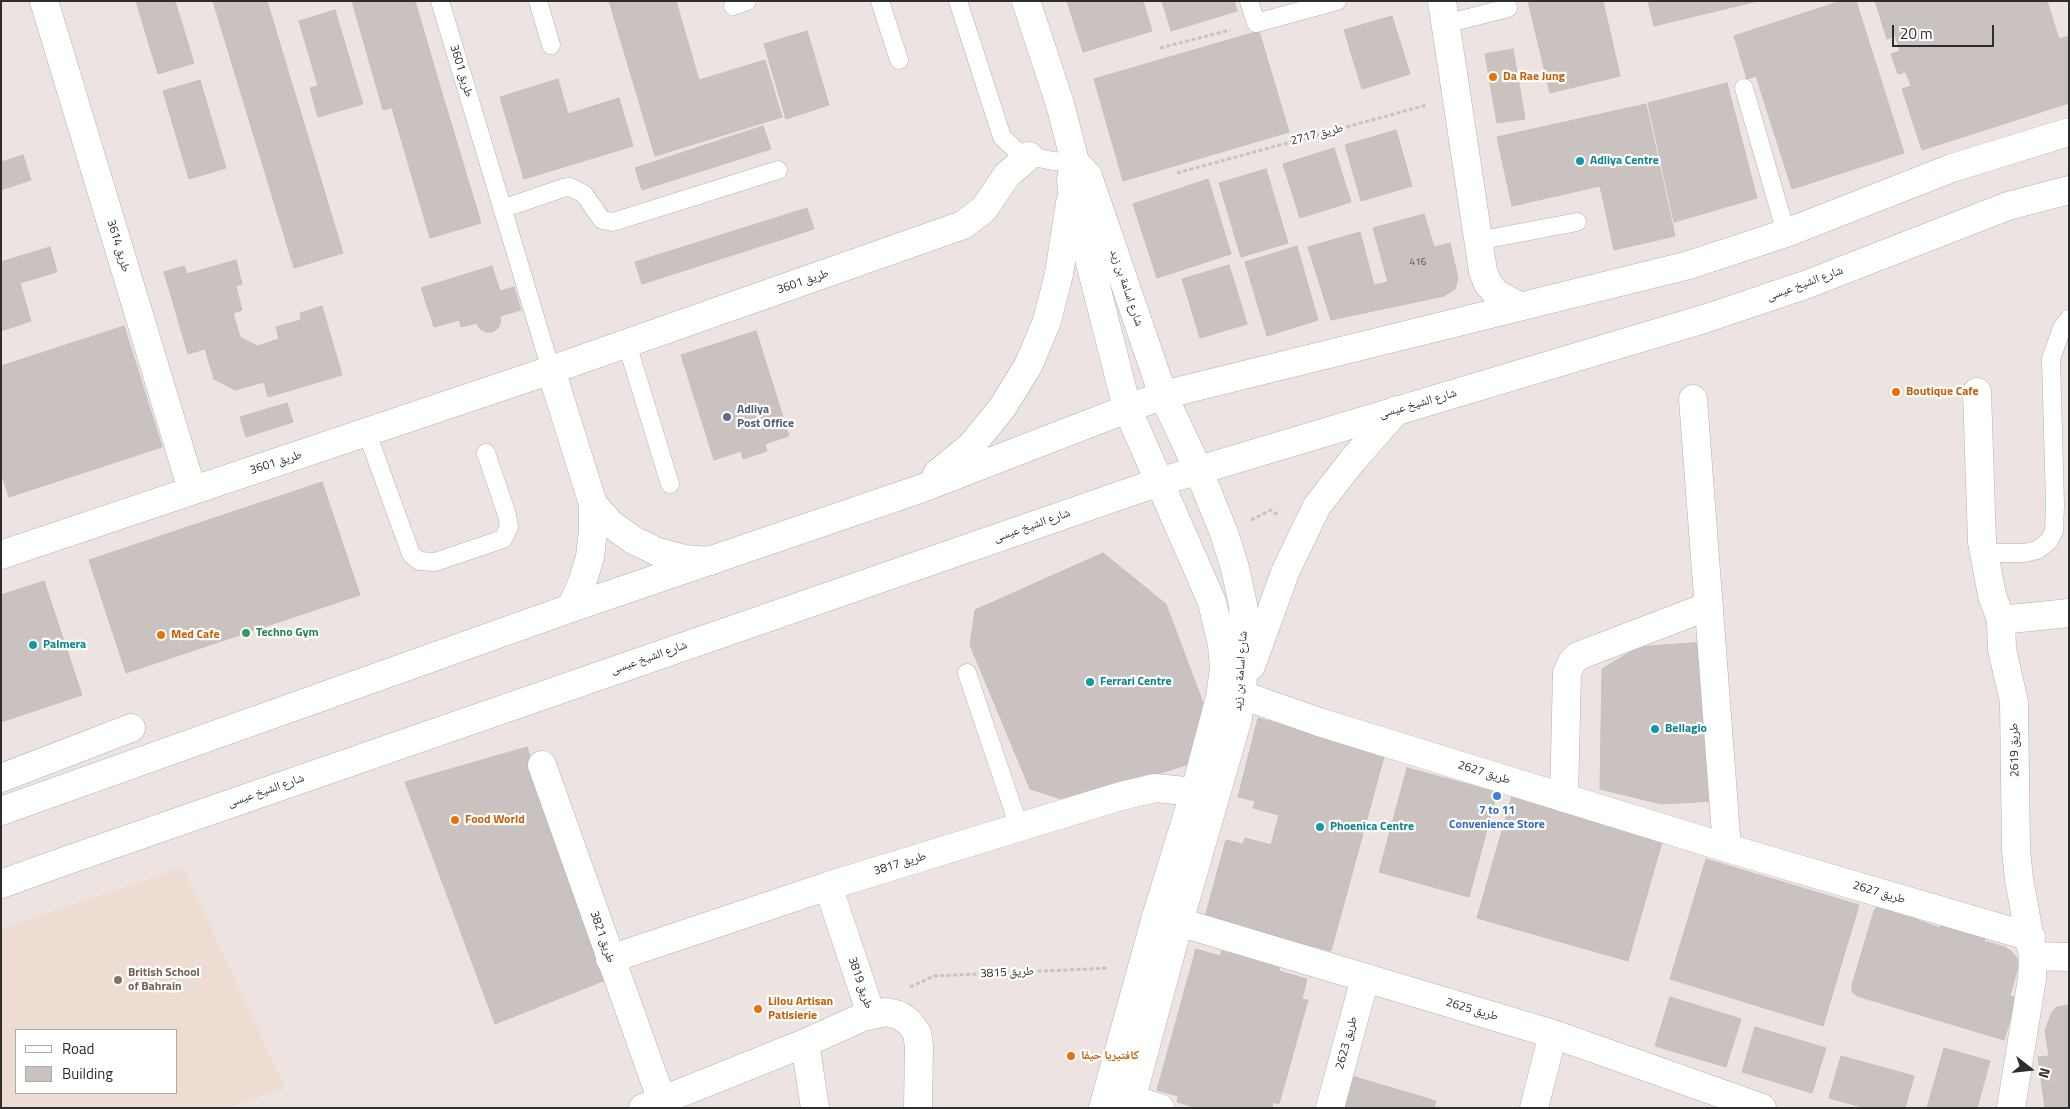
<!DOCTYPE html>
<meta charset="utf-8">
<style>
body{margin:0}
#map{position:relative;width:2070px;height:1109px;overflow:hidden;background:#ede4e1;font-family:"Titillium Web",sans-serif}
canvas{display:block}
.frame{position:absolute;inset:0;border:2px solid #2d2d2d;pointer-events:none}
.legend{position:absolute;left:15px;top:1029px;width:162px;height:65px;box-sizing:border-box;background:#fff;border:1px solid #ababab;margin:0;padding:6px 9px;list-style:none;font-size:15px;color:#2d2d2d}
.legend li{display:flex;align-items:center;gap:10px;height:25px}
.legend b{width:25px;border:1px solid #ababab}
.north{position:absolute;left:2005px;top:1044px;width:50px;height:50px;-webkit-text-stroke:4px #fff;paint-order:stroke;rotate:106deg;font-size:14px;font-weight:700;line-height:20px;text-align:center;color:#2d2d2d}
.north::after{content:'';display:block;margin:auto;width:18px;height:22px;background:#2d2d2d;clip-path:polygon(50% 0,100% 100%,50% 72%,0 100%)}
.scale{position:absolute;left:1892px;top:25px;width:102px;height:22px;box-sizing:border-box;border:2px solid #2d2d2d;border-top:0;padding-left:6px;font-size:15px;line-height:18px;white-space:nowrap;color:#2d2d2d;-webkit-text-stroke:4px #fff;paint-order:stroke}
</style>
<div id="map">
<canvas width="2070" height="1109"></canvas>
<div class="frame"></div>
<ul class="legend">
<li><b style="height:6px;background:#fff"></b>Road</li>
<li><b style="height:14px;background:#c9c2bf"></b>Building</li>
</ul>
<div class="north">N</div>
<div class="scale">20 m</div>
</div>
<script>
const c = document.querySelector('canvas').getContext('2d');
c.lineJoin = 'round';
function paint(path, color) {
  c.fillStyle = color;
  c.fill(path, 'evenodd');
}
function poly(rows) {
  const path = new Path2D();
  for (const r of rows) {
    path.moveTo(r[0], r[1]);
    for (let i = 2; i < r.length; i += 2) path.lineTo(r[i], r[i + 1]);
  }
  return path;
}
function strokePath(path, color, width, dash) {
  c.strokeStyle = color;
  c.lineWidth = width;
  c.lineCap = dash ? 'butt' : 'round';
  c.setLineDash(dash || []);
  c.stroke(path);
}
function drawText(font, color, halo, rows, align = 'center') {
  c.font = font + ' "Titillium Web","Noto Naskh Arabic",sans-serif';
  c.lineWidth = 4.5;
  c.setLineDash([]);
  c.textBaseline = 'middle';
  c.strokeStyle = halo;
  c.fillStyle = color;
  for (const [text, x, y, turn = 0] of rows) {
    c.save();
    c.translate(x, y);
    c.rotate((+turn || 0) * Math.PI / 180);
    c.textAlign = isNaN(turn) ? turn : align;
    if (halo) c.strokeText(text, 0, 0);
    c.fillText(text, 0, 0);
    c.restore();
  }
}
const education = poly([
 [183,867,285,1088,228,1108,1,1108,1,929],
 [16,1030,176,1030,176,1093,16,1093]
]);
const building = poly([
 [136,1,175,1,194,63,158,74,136,1],
 [213,1,267,1,343,253,294,268,213,1],
 [352,1,415,1,442,93,383,110,352,1],
 [609,1,676,1,699,80,765,60,782,117,655,156,609,1],
 [1067,1,1143,1,1152,31,1083,52,1067,1],
 [1162,1,1234,1,1237,11,1171,31,1162,1],
 [1528,1,1603,1,1620,76,1550,93,1528,1],
 [1648,1,1758,1,1654,26,1648,1],
 [1841,1,1856,1,1904,153,1792,189,1756,76,1747,79,1734,36,1841,1],
 [1875,1,2047,1,2059,39,2069,36,2069,103,1922,150,1902,89,1911,86,1906,72,1898,74,1891,54,1900,51,1895,36,1887,39,1875,1],
 [335,10,363,104,318,117,310,88,318,86,299,21,335,10],
 [1392,16,1410,74,1362,89,1344,30,1392,16],
 [807,31,829,105,786,119,764,44,807,31],
 [1259,31,1289,132,1123,181,1094,79,1259,31],
 [1513,49,1525,119,1497,123,1485,54,1513,49],
 [558,79,568,114,619,98,633,146,524,179,500,97,558,79],
 [200,80,226,168,189,179,163,91,200,80],
 [1727,83,1757,198,1674,222,1648,103,1727,83],
 [442,93,481,223,430,238,392,108,442,93],
 [1646,104,1675,236,1614,250,1600,186,1512,206,1497,137,1646,104],
 [763,126,771,149,642,190,635,168,763,126],
 [1396,130,1412,186,1361,201,1345,145,1396,130],
 [1334,148,1351,202,1300,218,1283,164,1334,148],
 [23,155,31,180,1,190,1,162,23,155],
 [1266,169,1288,243,1241,257,1219,183,1266,169],
 [1208,179,1231,254,1157,278,1133,204,1208,179],
 [807,208,814,229,642,284,635,262,807,208],
 [1424,214,1434,247,1450,243,1458,278,1455,289,1444,296,1331,320,1308,247,1360,232,1374,285,1388,282,1373,228,1424,214],
 [1297,246,1318,320,1267,336,1245,262,1297,246],
 [50,247,57,272,20,283,31,321,1,331,1,262,50,247],
 [236,260,242,284,236,286,242,310,233,313,240,337,257,346,279,339,276,327,301,320,300,313,322,306,342,375,268,397,264,382,235,390,214,379,205,349,188,354,164,272,184,266,187,274,236,260],
 [1229,265,1247,324,1200,338,1182,279,1229,265],
 [492,266,500,291,514,287,521,310,500,316,501,322,498,328,492,332,486,332,480,329,477,323,461,327,459,320,434,327,421,288,492,266],
 [124,326,162,447,9,497,1,472,1,366,124,326],
 [756,331,789,436,765,444,767,451,743,459,741,451,714,460,681,355,756,331],
 [287,403,293,422,246,437,240,417,287,403],
 [322,482,360,595,126,673,89,560,322,482],
 [1103,553,1166,604,1209,719,1189,764,1071,802,1030,789,970,645,975,610,1103,553],
 [44,581,82,695,1,722,1,595,44,581],
 [1704,642,1714,801,1661,804,1600,789,1602,669,1638,647,1704,642],
 [1278,716,1385,753,1331,951,1312,946,1309,956,1205,917,1226,840,1243,844,1245,838,1271,845,1279,815,1253,808,1255,801,1238,797,1258,718,1276,723,1278,716],
 [527,747,608,979,495,1024,405,782,527,747],
 [1407,768,1497,792,1469,897,1379,872,1407,768],
 [1513,792,1664,835,1628,961,1477,918,1513,792],
 [1706,859,1859,905,1823,1026,1670,979,1706,859],
 [1878,905,1919,913,1917,920,1940,928,1943,920,1986,933,1984,941,2005,947,2012,952,2017,959,2018,967,2010,996,2017,998,2004,1040,1857,996,1852,992,1852,985,1874,911,1878,905],
 [1196,949,1220,956,1222,951,1280,967,1279,971,1307,979,1302,999,1308,1000,1279,1104,1273,1102,1272,1108,1198,1108,1177,1102,1178,1096,1157,1090,1196,949],
 [1670,997,1741,1019,1726,1067,1655,1046,1670,997],
 [2069,1005,2069,1108,2045,1108,2038,1057,2049,1056,2045,1031,2052,1012,2057,1007,2069,1005],
 [1755,1027,1826,1048,1812,1093,1742,1072,1755,1027],
 [1944,1048,1990,1061,1977,1108,1927,1108,1944,1048],
 [1841,1056,1914,1076,1905,1108,1865,1108,1829,1098,1841,1056],
 [1345,1074,1436,1101,1434,1108,1335,1108,1345,1074]
]);
const path = poly([
 [1160,48,1230,30],
 [1177,173,1427,105],
 [1251,520,1271,510,1278,515],
 [910,987,934,976,1109,968]
]);
const lane = poly([
 [440,1,551,370],
 [538,1,551,45],
 [880,1,899,60],
 [958,1,1002,137,1017,151,1029,156,1053,161,1075,162],
 [1249,1,1256,23,1337,1],
 [733,6,747,1],
 [1445,24,1508,8],
 [1744,88,1786,233],
 [502,209,563,188,570,187,584,194,602,220,613,222,778,170],
 [1477,241,1577,222],
 [627,344,670,484],
 [367,433,411,554,419,561,435,562,503,539,509,527,507,515,486,453],
 [1984,553,2024,553,2037,550,2048,542,2054,531,2055,505,2051,359,2062,328,2069,319],
 [967,673,1019,827]
]);
const street = poly([
 [44,1,192,490],
 [1442,1,1483,271,1488,284,1497,294,1519,306],
 [551,370,593,504,593,530,590,557,582,583,571,608],
 [1977,392,1982,542,1992,595,2001,620,2002,649,2014,702,2016,850,2019,879,2033,956,2032,979,2011,1108],
 [1693,399,1727,848],
 [593,504,611,524,633,540,658,552,684,559,711,561],
 [1,555,551,370,963,225,984,209,1007,175,1029,156],
 [2001,620,2069,613],
 [1242,695,1319,722,1727,848,2031,937],
 [542,765,662,1101,662,1108],
 [1,778,131,728],
 [1564,798,1567,673,1572,662,1578,656,1709,606],
 [828,886,871,1014],
 [1156,917,1179,922,1553,1034,1762,1108],
 [2033,956,2069,957],
 [610,959,828,886,1121,796,1155,788,1216,794],
 [805,1043,815,1108],
 [1132,1099,1160,1108],
 [643,1108,805,1043,863,1017,886,1012,899,1015,909,1022,917,1033,919,1046,918,1108],
 [1330,1108,1365,978],
 [1534,1108,1553,1034]
]);
const secondary = poly([
 [1026,1,1060,104,1075,162,1088,176,1163,395,1198,469,1224,533,1235,568,1243,605,1245,644,1242,691,1238,718,1179,922,1129,1108],
 [1075,162,1071,179,1072,192,1127,408,1212,602,1222,645,1224,669,1220,697,1195,791,1156,917,1103,1108],
 [937,474,971,446,1002,408,1028,366,1047,321,1059,274,1070,203],
 [1251,666,1286,570,1317,506,1352,461,1397,410],
 [1,811,571,608,920,489,1163,395,1689,265,1786,233,1952,168,2069,132],
 [1,884,65,861,1159,482,1704,319,1805,285,2008,206,2069,190]
]);
const markers = [
 [1493,77,5,"#e8710a"],
 [1580,161,5,"#0f9aa8"],
 [1896,392,5,"#e8710a"],
 [727,417,5,"#5c6f8a"],
 [246,633,5,"#2e9e5b"],
 [161,635,5,"#e8710a"],
 [33,645,5,"#0f9aa8"],
 [1090,682,5,"#0f9aa8"],
 [1655,729,5,"#0f9aa8"],
 [1497,796,5,"#3f7fe0"],
 [455,820,5,"#e8710a"],
 [1320,827,5,"#0f9aa8"],
 [118,980,5,"#8d6e63"],
 [758,1009,5,"#e8710a"],
 [1071,1056,5,"#e8710a"]
];
const numberNames = [
 ["416",1418,263]
];
const streetNames = [
 ["طريق 3601",461,71,73],
 ["طريق 2717",1317,135,-15],
 ["طريق 3614",118,246,73],
 ["طريق 3601",803,282,-19],
 ["شارع الشيخ عيسى",1805,284,-20],
 ["شارع اسامة بن زيد",1126,288,71],
 ["شارع الشيخ عيسى",1418,404,-16],
 ["طريق 3601",276,463,-18],
 ["شارع الشيخ عيسى",1032,526,-19],
 ["شارع الشيخ عيسى",649,658,-19],
 ["شارع اسامة بن زيد",1241,671,-86],
 ["طريق 2619",2015,750,-91],
 ["طريق 2627",1484,773,17],
 ["شارع الشيخ عيسى",266,791,-19],
 ["طريق 3817",900,864,-17],
 ["طريق 2627",1879,893,16],
 ["طريق 3821",602,937,71],
 ["طريق 3815",1007,973,-3],
 ["طريق 3819",860,983,71],
 ["طريق 2625",1472,1010,16],
 ["طريق 2623",1347,1043,-75]
];
const foodNames = [
 ["Da Rae Jung",1503,77],
 ["Boutique Cafe",1906,392],
 ["Med Cafe",171,635],
 ["Food World",465,820],
 ["Lilou Artisan",768,1002],
 ["Patisierie",768,1016],
 ["كافتيريا حيفا",1081,1056]
];
const cultureNames = [
 ["Adliya Centre",1590,161],
 ["Palmera",43,645],
 ["Ferrari Centre",1100,682],
 ["Bellagio",1665,729],
 ["Phoenica Centre",1330,827]
];
const serviceNames = [
 ["Adliya",737,410],
 ["Post Office",737,424]
];
const leisureNames = [
 ["Techno Gym",256,633]
];
const shopNames = [
 ["7 to 11",1497,811],
 ["Convenience Store",1497,825]
];
const educationNames = [
 ["British School",128,973],
 ["of Bahrain",128,987]
];
paint(education, '#ecdcd2');
paint(building, '#c9c2bf');
strokePath(building, '#c8bfba', 1);
strokePath(lane, '#adb3b7', 19);
strokePath(street, '#adb3b7', 29);
strokePath(secondary, '#adb3b7', 29);
strokePath(path, '#c4c4c4', 3, [4, 2.5]);
strokePath(lane, '#fff', 18);
strokePath(street, '#fff', 28);
strokePath(secondary, '#fff', 28);
for (const [x, y, r, color] of markers) {
  const dot = new Path2D();
  dot.arc(x, y, r, 0, 2 * Math.PI);
  c.fillStyle = color;
  c.fill(dot);
  strokePath(dot, '#fff', 2);
}
drawText('10px', '#545252', null, numberNames);
drawText('12px', '#2d2d2d', '#fff', streetNames);
drawText('bold 12px', '#c56008', '#fff', foodNames, 'left');
drawText('bold 12px', '#0d838f', '#fff', cultureNames, 'left');
drawText('bold 12px', '#4e5e75', '#fff', serviceNames, 'left');
drawText('bold 12px', '#27864d', '#fff', leisureNames, 'left');
drawText('bold 12px', '#366cbe', '#fff', shopNames);
drawText('bold 12px', '#785e54', '#fff', educationNames, 'left');
</script>
